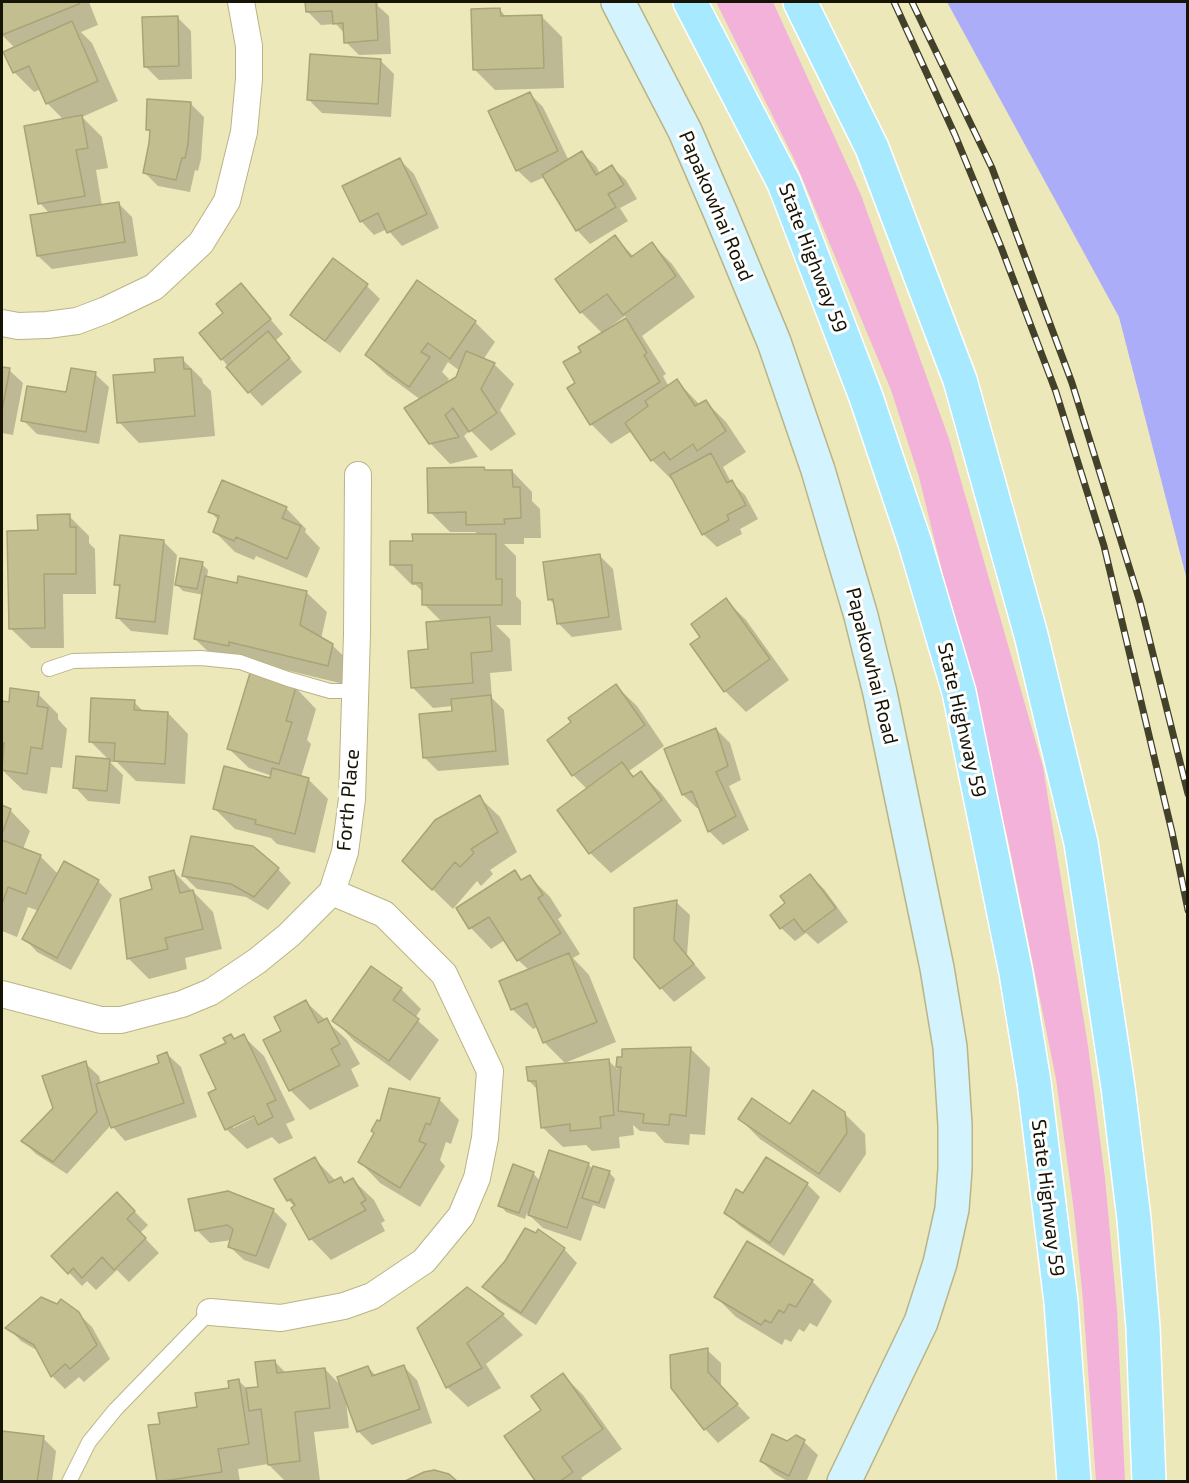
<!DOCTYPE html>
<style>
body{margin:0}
#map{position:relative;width:1189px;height:1483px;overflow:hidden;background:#ede8b9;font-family:"Exo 2",sans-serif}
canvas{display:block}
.frame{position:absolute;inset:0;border:3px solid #161404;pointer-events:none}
</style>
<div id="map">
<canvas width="1189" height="1483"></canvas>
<div class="frame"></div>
</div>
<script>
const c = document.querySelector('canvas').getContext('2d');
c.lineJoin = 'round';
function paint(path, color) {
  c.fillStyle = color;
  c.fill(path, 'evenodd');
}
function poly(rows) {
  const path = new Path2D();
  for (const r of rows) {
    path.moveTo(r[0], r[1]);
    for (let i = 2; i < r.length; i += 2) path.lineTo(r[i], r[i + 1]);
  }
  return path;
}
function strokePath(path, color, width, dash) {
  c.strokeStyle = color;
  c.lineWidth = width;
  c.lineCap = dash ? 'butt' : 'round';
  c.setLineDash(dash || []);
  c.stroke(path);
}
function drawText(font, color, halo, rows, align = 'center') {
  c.font = font + ' "Exo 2",sans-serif';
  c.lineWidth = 6;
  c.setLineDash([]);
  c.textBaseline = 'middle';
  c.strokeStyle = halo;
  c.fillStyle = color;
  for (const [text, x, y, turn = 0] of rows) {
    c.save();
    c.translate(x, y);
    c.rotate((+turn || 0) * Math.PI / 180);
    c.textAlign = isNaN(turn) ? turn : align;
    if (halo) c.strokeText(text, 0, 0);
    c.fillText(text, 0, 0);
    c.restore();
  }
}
const green = poly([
 [716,2,773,2,861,195,949,439,1043,767,1088,1046,1105,1178,1117,1310,1125,1481,1096,1481,1083,1300,1074,1211,1056,1079,1008,840,919,477,891,390,795,161]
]);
const water = poly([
 [947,2,1187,2,1187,580,1119,317]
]);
const shadow = poly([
 [2,2,89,2,98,25,81,32,92,43,118,101,82,117,102,137,108,168,96,170,102,206,118,203,132,217,138,256,52,269,38,256,50,214,40,203,64,120,47,103,41,89,34,92,14,72,15,48,2,35],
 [307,2,378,2,378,6,389,16,391,54,359,55,346,42,345,34,336,24,321,25,307,11],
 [500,10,507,18,542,17,562,37,564,88,495,90,475,70],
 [177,17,191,31,192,79,159,80,145,66],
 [380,60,394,74,391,117,322,113,308,99],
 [530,94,543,107,569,161,582,153,596,166,600,174,612,167,626,180,637,199,620,208,628,221,590,244,577,230,545,177,531,183,517,170],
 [190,103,204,117,201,159,198,171,195,170,190,192,158,186,144,172,151,133,148,130],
 [400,160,414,174,439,228,402,246,387,229,374,235,361,221],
 [615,237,634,257,652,244,672,264,695,297,642,336,666,374,663,376,669,387,677,381,700,405,705,401,726,422,746,452,723,467,731,482,745,495,758,519,740,529,742,534,717,547,703,534,674,479,672,480,652,460,632,431,611,444,591,424,577,383,583,352,603,334,581,312,558,279],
 [625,316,628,319,608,331,607,329],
 [241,285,283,334,275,341,302,372,262,406,249,392,222,359,225,313],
 [367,286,380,299,340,353,306,328,292,314],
 [475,322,495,342,483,360,494,364,514,384,500,410,516,434,491,451,470,430,464,436,478,457,450,464,430,443,421,400,387,375,366,355],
 [448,362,460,371,457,378,444,386,449,379,442,372],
 [182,359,202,379,203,383,211,391,215,436,139,443,119,422],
 [2,368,9,370,23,383,13,435,2,433],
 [95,374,109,387,99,444,37,434,23,420,68,394],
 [484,468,487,472,512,471,532,492,532,501,540,509,541,538,524,538,524,544,504,544,516,556,516,596,521,601,521,625,496,625,510,639,512,671,490,673,492,698,504,710,509,765,438,771,424,757,454,713,453,706,433,708,412,687,442,622,424,604,424,593,416,585,412,585,392,565,414,543,479,535,475,532,450,532,430,512],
 [286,508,306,529,305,532,320,548,307,578,256,556,254,560,235,552,215,532,219,521,210,511],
 [69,516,89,536,89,543,95,549,96,594,63,594,64,648,31,648,10,628,39,532],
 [163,541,177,555,168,635,131,631,117,617,121,589,116,584],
 [600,556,613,569,622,630,572,637,558,623,555,605,549,599],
 [202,564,208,570,207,578,238,585,306,592,327,612,321,639,332,645,353,665,348,685,249,661,216,659,195,639,204,595,183,591,176,584],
 [726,600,746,620,789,680,746,712,725,691,692,645,702,637],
 [251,675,296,688,316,709,307,740,311,744,301,777,308,779,328,799,315,853,277,844,271,838,235,829,215,809,271,780,272,776,249,768,228,748],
 [616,686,637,706,664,746,629,771,635,777,641,773,661,793,682,821,611,873,590,853,588,790,573,775],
 [38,694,58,714,58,719,67,729,62,768,51,767,47,794,23,790,2,770,2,703,10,704],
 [134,702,144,712,168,713,188,734,185,784,136,781,117,762,110,762,123,775,120,804,88,801,75,787,110,761,90,741],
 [716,729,730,743,741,780,729,786,749,830,723,845,709,831,700,807,697,808,683,795,666,750],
 [479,797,500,817,517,852,490,870,493,874,481,886,477,881,453,909,424,881],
 [2,807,10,810,30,831,23,849,40,856,59,875,65,863,98,881,112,895,71,970,37,952,24,938,39,911,28,907,17,937,2,931],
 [278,869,291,883,268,910,246,897,197,889,184,876],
 [174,872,213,912,222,949,185,958,187,969,149,979,128,958,154,890],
 [515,872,523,881,530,877,550,897,562,916,558,919,580,954,573,958,589,975,616,1042,565,1063,544,1042,538,1027,533,1029,512,1009,529,970,518,960,505,940,491,949,471,928,458,908],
 [810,876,824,889,848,922,818,944,806,933,795,941,781,928,787,904],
 [676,902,690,915,687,955,706,978,674,1002,661,988],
 [401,989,421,1009,415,1018,439,1040,410,1081,354,1041,334,1020],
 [306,1002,347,1040,360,1064,351,1069,359,1086,310,1110,290,1090,283,1031],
 [243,1036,264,1056,295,1120,286,1124,293,1138,279,1144,272,1137,247,1149,226,1129,235,1040],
 [260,1112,261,1114,233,1128,233,1124],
 [690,1048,710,1068,705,1135,690,1134,689,1145,665,1143,655,1132,640,1131,633,1125,634,1135,619,1137,620,1148,592,1151,586,1145,563,1147,542,1127,538,1090,529,1081,608,1060,617,1069,618,1059],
 [167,1054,181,1067,197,1117,125,1141,111,1125,67,1174,36,1154,23,1141,55,1108,85,1063,99,1076,101,1084,161,1064],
 [439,1099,459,1120,451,1144,446,1142,440,1160,445,1166,420,1207,380,1183,360,1162,381,1122],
 [844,1113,865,1134,866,1154,840,1193,760,1139,740,1119,790,1126],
 [315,1159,336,1181,341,1178,346,1184,353,1180,374,1200,385,1221,381,1223,385,1231,331,1260,311,1239,293,1208,295,1207,288,1200,276,1180],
 [588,1164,593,1169,609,1172,615,1179,605,1209,593,1205,581,1241,543,1228,527,1213,525,1219,506,1212,500,1205,533,1173,540,1181],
 [807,1184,820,1197,784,1256,740,1226,726,1213,743,1195],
 [117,1194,148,1225,140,1233,159,1253,129,1282,117,1270,96,1290,87,1281,82,1286,53,1256],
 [273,1210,287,1224,269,1269,244,1260,230,1247,232,1240,210,1243,197,1230],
 [536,1235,564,1249,577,1263,536,1325,498,1301,484,1287],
 [812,1281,832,1301,817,1327,810,1323,804,1332,799,1329,791,1342,785,1339,782,1345,736,1317,716,1297],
 [467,1289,503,1315,523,1335,486,1364,501,1388,468,1407,447,1387],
 [78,1313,92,1327,110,1359,84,1382,79,1377,65,1389,52,1376,40,1352,21,1341,8,1328],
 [707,1350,721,1363,721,1387,750,1418,718,1443,705,1429],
 [274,1361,287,1374,325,1369,343,1388,368,1367,376,1376,403,1366,417,1380,432,1423,372,1445,358,1431,346,1401,349,1428,314,1432,320,1481,286,1482,268,1464,238,1469,240,1482,158,1482,161,1425,199,1408,231,1389,239,1381,248,1390,260,1388],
 [563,1375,583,1395,622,1449,581,1478,584,1482,538,1482,543,1410],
 [2,1432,43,1438,56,1451,52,1482,2,1482],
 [796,1437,804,1442,818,1455,806,1482,789,1482,775,1474,761,1461]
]);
const building = poly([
 [2,2,78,2,79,4,2,35,2,2],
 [305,2,376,2,378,40,344,43,343,23,333,24,332,11,306,12,305,2],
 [500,8,501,16,542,15,544,68,473,70,471,9,500,8],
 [178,16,179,66,144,67,142,17,178,16],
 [72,21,98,81,46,104,29,66,13,73,3,52,72,21],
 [310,54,381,59,378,104,307,100,310,54],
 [530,92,558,151,516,171,488,111,530,92],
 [147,99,191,102,188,144,185,158,182,158,176,180,143,173,149,143,150,130,146,130,147,99],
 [82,115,88,148,76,150,85,196,38,204,24,126,82,115],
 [582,151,596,175,612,165,624,185,608,194,616,207,576,231,542,175,582,151],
 [400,158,427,214,387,233,378,213,360,222,342,186,400,158],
 [119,202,125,242,37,256,30,215,119,202],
 [615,235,631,257,652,242,676,276,623,315,607,294,580,313,555,279,615,235],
 [333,258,368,284,325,341,290,315,333,258],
 [417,280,476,321,450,359,428,343,421,352,430,357,409,387,365,355,417,280],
 [241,283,271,319,221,360,199,333,223,313,216,304,241,283],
 [626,318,647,353,644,355,660,382,590,425,567,388,575,383,563,362,581,352,578,347,626,318],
 [268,331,290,358,248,393,226,367,268,331],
 [466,351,495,363,481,389,497,413,469,432,453,408,445,415,459,437,429,444,404,408,456,377,466,351],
 [183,357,184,369,191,369,195,416,117,423,113,375,155,372,154,359,183,357],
 [2,367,10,368,2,411,2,367],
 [71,368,96,372,86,432,21,421,27,386,66,392,71,368],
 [677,379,695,406,706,400,726,431,697,451,693,444,670,460,664,452,651,461,625,423,648,406,645,401,677,379],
 [711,453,727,483,732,480,746,505,727,515,729,520,702,535,670,475,711,453],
 [484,467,485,470,512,470,513,487,520,487,521,518,504,519,505,524,466,525,466,512,428,513,427,468,484,467],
 [222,480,287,507,282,518,301,526,287,559,236,537,234,541,213,532,219,516,208,512,222,480],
 [70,514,70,527,76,527,76,574,44,574,45,628,9,629,7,531,38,530,37,515,70,514],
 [412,534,496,534,496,579,502,579,502,605,422,605,422,583,412,583,412,565,390,565,390,541,413,541,412,534],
 [120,535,164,540,155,622,116,618,120,585,114,585,120,535],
 [600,554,609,617,557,624,553,599,548,600,543,562,600,554],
 [180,558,203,562,197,589,175,585,180,558],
 [205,576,237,583,238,576,307,591,300,625,333,644,328,666,229,642,229,646,194,639,205,576],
 [726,598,770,659,724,692,690,644,700,637,691,624,726,598],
 [490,617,492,651,471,653,473,683,411,688,408,651,428,649,426,622,490,617],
 [250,673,296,687,286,721,292,722,279,764,227,749,250,673],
 [616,684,645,725,572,776,547,740,571,722,568,718,616,684],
 [10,688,39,692,37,706,48,708,42,749,31,747,27,774,2,770,4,743,2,743,2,701,9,702,10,688],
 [491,695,496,751,423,758,419,714,452,711,451,699,491,695],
 [91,698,135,700,134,710,168,712,165,764,114,761,115,743,89,742,91,698],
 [716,728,728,766,716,772,736,816,708,832,692,791,682,795,664,749,716,728],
 [76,756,110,759,107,791,73,788,76,756],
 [622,762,633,777,641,771,662,800,589,854,557,810,622,762],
 [224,766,270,778,272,768,309,778,295,834,255,824,256,820,213,809,224,766],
 [480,795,498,832,471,849,474,853,460,867,455,862,432,890,402,861,435,820,480,795],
 [2,805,11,809,2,834,2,805],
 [191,836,253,846,279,868,254,897,231,884,182,876,191,836],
 [2,840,41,855,26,894,8,887,2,904,2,840],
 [64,861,99,880,57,958,22,939,64,861],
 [174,870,180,893,193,890,203,929,165,938,168,949,127,959,120,899,152,889,149,877,174,870],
 [515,870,521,880,530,875,543,895,538,898,561,933,517,961,489,917,469,929,456,908,515,870],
 [810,874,836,908,804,932,794,919,780,929,770,915,785,903,780,896,810,874],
 [677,900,674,940,694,964,660,989,634,958,634,908,677,900],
 [569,953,597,1022,543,1043,527,1003,511,1010,499,981,569,953],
 [371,966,402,988,393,1000,419,1019,389,1061,332,1021,371,966],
 [306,1000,318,1023,327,1018,340,1044,331,1049,340,1065,289,1091,263,1040,281,1031,274,1017,306,1000],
 [231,1034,234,1039,244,1034,276,1100,267,1104,273,1117,258,1125,254,1116,225,1130,208,1093,216,1089,200,1055,226,1043,223,1038,231,1034],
 [691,1047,686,1116,670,1114,669,1125,643,1123,644,1114,618,1111,621,1067,616,1067,617,1057,622,1057,622,1049,691,1047],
 [167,1052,184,1103,111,1128,96,1084,159,1063,157,1056,167,1052],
 [609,1059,614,1115,600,1117,601,1128,570,1131,570,1124,541,1128,536,1081,528,1081,526,1067,609,1059],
 [86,1061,97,1112,53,1162,21,1141,53,1108,42,1076,86,1061],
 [389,1088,440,1098,430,1125,426,1123,419,1141,426,1144,400,1188,358,1162,374,1133,371,1131,377,1120,380,1121,389,1088],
 [813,1090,845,1112,847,1133,819,1174,738,1119,752,1098,790,1124,813,1090],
 [549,1150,589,1163,567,1228,528,1215,549,1150],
 [315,1157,329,1183,341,1177,344,1183,353,1178,366,1200,361,1203,366,1210,309,1240,291,1208,295,1205,291,1199,287,1201,274,1179,315,1157],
 [766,1157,808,1183,770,1243,724,1213,736,1189,743,1193,766,1157],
 [513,1164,534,1172,519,1213,498,1206,513,1164],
 [593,1166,610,1171,599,1203,582,1198,593,1166],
 [228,1191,274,1209,256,1256,228,1247,233,1229,227,1225,195,1231,188,1199,228,1191],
 [117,1192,135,1211,127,1219,146,1238,114,1270,102,1257,82,1278,73,1268,68,1274,51,1256,117,1192],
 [525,1228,536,1233,538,1229,565,1248,521,1313,482,1287,505,1261,525,1228],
 [747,1241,813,1280,796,1307,789,1304,784,1313,779,1310,771,1323,765,1320,761,1325,714,1297,747,1241],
 [467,1287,504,1314,467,1343,482,1368,446,1388,417,1328,467,1287],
 [41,1297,57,1304,61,1299,79,1312,97,1345,70,1369,65,1364,51,1377,34,1345,5,1328,41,1297],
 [708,1348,708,1372,738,1404,704,1430,671,1388,670,1355,708,1348],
 [275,1360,277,1373,325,1368,330,1408,295,1412,300,1461,268,1465,261,1409,249,1411,246,1388,258,1387,255,1362,275,1360],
 [404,1365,420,1409,357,1432,337,1377,368,1366,372,1376,404,1365],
 [563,1373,603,1429,562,1457,573,1472,559,1482,536,1482,504,1436,541,1410,531,1396,563,1373],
 [239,1379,249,1444,218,1449,222,1472,157,1482,148,1425,160,1424,158,1413,197,1407,195,1393,229,1388,228,1381,239,1379],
 [2,1431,44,1436,37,1482,2,1482,2,1431],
 [772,1434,787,1441,796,1435,805,1440,789,1476,760,1461,772,1434],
 [434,1470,449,1474,458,1482,403,1482,424,1472,434,1470]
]);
const lane = poly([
 [49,669,73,661,201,658,240,662,288,679,330,691,355,691],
 [69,1482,89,1442,115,1410,210,1312]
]);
const street = poly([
 [2,323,18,326,47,325,77,321,106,310,154,287,201,243,227,201,244,132,249,79,249,46,241,2],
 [2,994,101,1020,121,1020,182,1004,211,992,257,961,289,935,332,892,345,852,352,799,357,634,358,475],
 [210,1312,281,1318,344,1306,372,1296,424,1261,461,1216,477,1178,485,1138,490,1071,444,974,384,914,332,892]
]);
const secondary = poly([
 [618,2,685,131,721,214,774,342,818,470,861,616,880,693,937,968,950,1047,955,1125,955,1169,952,1209,940,1263,921,1322,844,1482]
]);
const primary = poly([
 [690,2,784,183,866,397,915,543,959,692,1016,973,1034,1082,1061,1302,1074,1482],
 [800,2,872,148,960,380,1031,635,1081,843,1118,1087,1134,1219,1143,1328,1149,1482]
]);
const rail = poly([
 [894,2,955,135,1001,247,1056,392,1104,546,1172,832,1188,910],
 [912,2,992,168,1072,383,1140,602,1188,794]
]);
const streetNames = [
 ["Papakowhai Road",716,206,67],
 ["State Highway 59",813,258,69],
 ["Papakowhai Road",872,666,76],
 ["State Highway 59",962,720,77],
 ["Forth Place",348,800,-85],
 ["State Highway 59",1048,1198,83]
];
paint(green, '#f3b2d9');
paint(water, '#abadf9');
paint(shadow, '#0003');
paint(building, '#c3be90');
strokePath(building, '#a9a377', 1.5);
strokePath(lane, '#b9b486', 16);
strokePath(street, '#b9b486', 28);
strokePath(secondary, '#b9b486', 36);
strokePath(primary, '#fff', 36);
strokePath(lane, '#fff', 14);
strokePath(street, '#fff', 26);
strokePath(secondary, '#d3f4fe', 33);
strokePath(primary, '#a7e9fe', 33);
strokePath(rail, '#43412a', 7);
strokePath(rail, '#fff', 4.5, [14]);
drawText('20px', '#161404', '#fff', streetNames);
</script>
